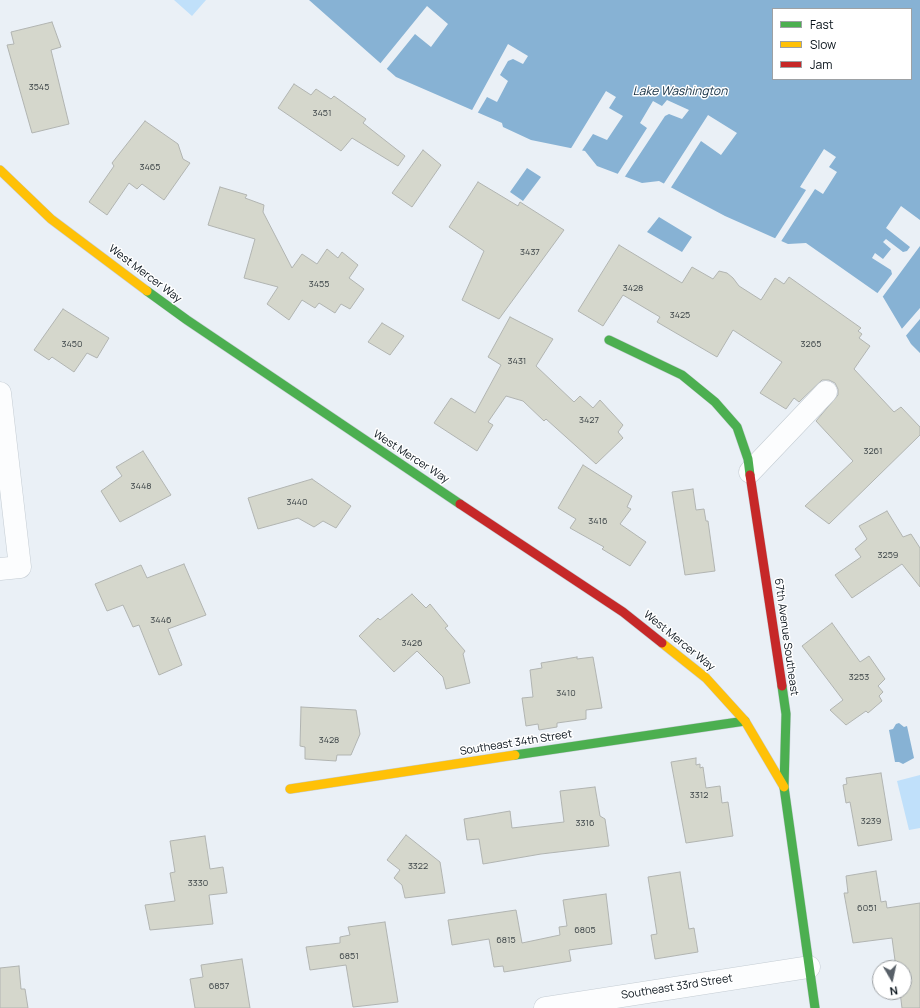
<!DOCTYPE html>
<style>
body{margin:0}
#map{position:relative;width:920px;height:1008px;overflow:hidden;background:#eaf0f6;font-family:Manrope,sans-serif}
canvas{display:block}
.legend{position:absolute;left:772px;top:8px;width:140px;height:72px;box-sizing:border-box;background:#fff;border:1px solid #9da1a4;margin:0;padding:5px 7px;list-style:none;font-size:12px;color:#09131b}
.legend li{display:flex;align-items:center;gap:8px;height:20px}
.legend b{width:20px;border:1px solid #9da1a4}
.north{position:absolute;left:872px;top:960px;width:40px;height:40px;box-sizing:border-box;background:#fff;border:1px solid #9da1a4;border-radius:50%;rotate:171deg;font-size:11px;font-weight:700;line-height:16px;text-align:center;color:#09131b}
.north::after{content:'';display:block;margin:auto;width:14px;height:18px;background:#586068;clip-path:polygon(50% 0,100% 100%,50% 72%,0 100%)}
</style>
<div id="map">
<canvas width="920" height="1008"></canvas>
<ul class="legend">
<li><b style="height:5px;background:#4caf50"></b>Fast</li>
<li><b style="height:5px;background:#ffc107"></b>Slow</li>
<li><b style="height:5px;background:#c62828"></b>Jam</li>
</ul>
<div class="north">N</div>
</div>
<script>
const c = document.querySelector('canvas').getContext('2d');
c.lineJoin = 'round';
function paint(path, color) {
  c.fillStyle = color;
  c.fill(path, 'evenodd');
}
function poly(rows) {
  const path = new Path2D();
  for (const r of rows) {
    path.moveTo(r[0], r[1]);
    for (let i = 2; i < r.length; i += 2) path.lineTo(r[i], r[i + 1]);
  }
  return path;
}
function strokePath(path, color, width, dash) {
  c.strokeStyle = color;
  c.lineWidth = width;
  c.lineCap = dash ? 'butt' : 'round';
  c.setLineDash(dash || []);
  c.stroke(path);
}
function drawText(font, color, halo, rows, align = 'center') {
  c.font = font + ' Manrope,sans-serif';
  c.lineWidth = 3;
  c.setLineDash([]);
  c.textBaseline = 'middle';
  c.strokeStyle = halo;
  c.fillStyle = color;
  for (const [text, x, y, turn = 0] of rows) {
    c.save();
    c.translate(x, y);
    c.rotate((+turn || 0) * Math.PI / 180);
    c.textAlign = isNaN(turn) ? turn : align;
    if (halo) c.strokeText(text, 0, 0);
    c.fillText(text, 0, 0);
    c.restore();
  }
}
const green = poly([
 [174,0,206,0,192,16],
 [920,775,920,828,909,830,897,781]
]);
const water = poly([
 [309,0,920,0,920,353,911,344,883,297,806,243,788,244,725,216,659,181,642,183,597,166,585,151,531,140,503,127,502,123,396,77],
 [773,9,911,9,911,79,773,79],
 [527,168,541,177,523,201,510,192],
 [659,217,692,237,682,252,647,232],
 [899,723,904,727,907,726,914,758,903,764,899,762,895,762,889,730,893,729,896,724]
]);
const pier = poly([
 [427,6,448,24,431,47,415,34,385,71,379,65],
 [508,44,528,56,523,64,513,59,508,61,500,75,508,81,497,102,487,97,477,114,471,112],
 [606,91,616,97,609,108,623,116,607,140,593,134,581,152,570,150],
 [667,100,689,110,682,119,669,114,665,116,624,178,617,175,647,128,640,123,653,101,662,106],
 [708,115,737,133,721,155,701,141,670,189,663,185],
 [824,149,836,157,829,167,837,172,823,194,815,189,780,243,774,240,806,190,800,187],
 [901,206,920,220,920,246,881,299,876,295,892,274,891,270,872,258,875,253,883,259,891,249,883,242,886,239,903,252,907,251,910,247,886,228],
 [920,308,920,319,904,338,900,331]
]);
const building = poly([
 [52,22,61,47,51,50,69,124,32,133,7,45,14,44,11,32,52,22],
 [294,84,311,95,316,89,331,99,334,96,366,119,363,123,405,156,398,166,352,138,341,151,278,108,294,84],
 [145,121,178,144,183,159,190,163,164,200,142,184,137,189,129,183,107,215,89,202,114,166,112,163,145,121],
 [423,150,441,165,412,207,392,193,423,150],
 [478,182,518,206,520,202,564,230,499,319,462,300,484,251,449,227,478,182],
 [220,187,247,195,245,198,264,205,263,212,292,268,302,254,317,264,327,249,338,258,342,252,358,265,349,278,364,289,350,309,341,304,335,313,319,303,315,308,302,300,289,320,267,304,278,287,244,278,255,239,208,225,220,187],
 [619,245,682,283,692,267,713,279,719,271,727,273,733,278,739,286,761,300,775,278,784,284,789,277,861,328,858,331,862,334,859,338,870,346,854,369,894,412,901,407,920,427,920,435,829,524,805,506,853,461,816,421,838,395,838,389,835,383,829,380,822,380,799,402,794,398,786,409,760,393,782,362,733,330,717,357,657,322,660,317,623,295,603,326,578,311,619,245],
 [63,309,109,338,97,358,87,353,74,372,52,357,49,360,34,350,63,309],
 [510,317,553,339,536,366,574,402,580,396,593,408,600,400,623,425,618,432,623,438,596,464,546,419,544,421,523,401,506,396,488,422,493,425,477,451,434,423,451,398,475,413,501,365,488,357,510,317],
 [382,323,404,336,390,355,368,342,382,323],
 [143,451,171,495,120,522,101,491,122,476,116,467,143,451],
 [583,465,632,496,627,507,631,509,620,524,646,542,630,566,602,549,604,547,570,528,576,519,558,508,583,465],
 [312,479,351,506,336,528,323,521,314,527,298,518,258,529,248,498,312,479],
 [693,489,696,510,704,509,706,521,708,521,715,571,685,575,672,492,693,489],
 [887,511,903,537,911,534,920,548,920,587,902,564,852,598,835,575,861,557,855,549,867,539,859,526,887,511],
 [184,564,206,615,168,629,182,665,159,675,139,625,133,627,123,605,107,611,95,584,141,565,147,578,184,564],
 [412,594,426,608,430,604,448,626,445,628,465,651,463,654,470,683,446,689,443,677,417,651,394,672,359,636,378,618,380,620,412,594],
 [832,623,860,662,869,656,885,679,878,686,883,692,879,696,882,701,868,713,866,711,846,725,830,710,843,700,802,646,832,623],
 [577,657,577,659,593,657,602,708,586,710,586,719,557,723,557,727,539,730,538,724,526,726,522,698,533,697,530,670,542,668,541,663,577,657],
 [301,707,356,710,360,734,351,755,337,755,336,761,305,759,305,747,300,746,301,707],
 [696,758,696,765,700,764,700,768,703,767,706,788,720,786,722,803,728,802,733,836,686,843,671,762,696,758],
 [881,773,892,840,858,846,850,802,846,803,843,785,847,784,846,778,881,773],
 [595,787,600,816,605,819,609,846,541,854,483,864,479,839,467,840,464,819,510,811,512,828,564,822,560,791,595,787],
 [406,835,440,862,445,893,405,898,402,885,394,878,400,870,387,860,406,835],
 [205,836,210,869,223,867,227,893,209,895,213,924,150,930,145,905,175,901,170,873,175,872,170,841,205,836],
 [876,871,881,902,886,901,887,908,920,903,920,1008,902,1008,900,992,904,992,904,968,896,968,892,938,853,943,844,893,848,893,846,876,876,871],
 [680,872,689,929,694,928,698,952,655,959,651,935,657,934,648,877,680,872],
 [606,894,612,944,569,950,571,961,504,972,503,966,494,967,489,939,452,945,448,920,516,910,522,943,560,935,559,927,567,926,563,900,606,894],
 [385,922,398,1002,353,1007,346,965,310,970,306,947,340,943,340,937,350,935,348,927,385,922],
 [242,959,250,1008,195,1008,190,979,203,977,201,965,242,959],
 [19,966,21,989,25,989,28,1008,0,1008,0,968,19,966]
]);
const street = poly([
 [0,393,20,567,0,569],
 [750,472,826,392],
 [545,1008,809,967]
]);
const fast = poly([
 [147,291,187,320,460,504],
 [609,340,682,375,715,402,737,427,748,459,750,475],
 [782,686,786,714,784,787,815,1008],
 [515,755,745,721]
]);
const slow = poly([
 [0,170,51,219,147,291],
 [662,643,706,678,745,721,784,787],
 [290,789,515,755]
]);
const jam = poly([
 [750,475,782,686],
 [460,504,623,612,662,643]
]);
const numberNames = [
 ["3545",39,87],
 ["3451",322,113],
 ["3465",150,167],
 ["3437",530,252],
 ["3455",319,284],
 ["3428",633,288],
 ["3425",680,315],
 ["3450",72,344],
 ["3265",811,344],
 ["3431",517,361],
 ["3427",589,420],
 ["3261",873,451],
 ["3448",141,486],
 ["3440",297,502],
 ["3416",598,521],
 ["3259",888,555],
 ["3446",161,620],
 ["3426",412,643],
 ["3253",859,677],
 ["3410",566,693],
 ["3428",329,740],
 ["3312",699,795],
 ["3239",871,821],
 ["3316",585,823],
 ["3322",418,866],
 ["3330",198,883],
 ["6051",867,908],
 ["6805",585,930],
 ["6815",506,940],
 ["6851",349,956],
 ["6857",219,986]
];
const streetNames = [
 ["West Mercer Way",145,274,37],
 ["West Mercer Way",411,457,33],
 ["67th Avenue Southeast",786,637,82],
 ["West Mercer Way",679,641,39],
 ["Southeast 34th Street",516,743,-9],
 ["Southeast 33rd Street",677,987,-9]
];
const waterNames = [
 ["Lake Washington",680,92]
];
paint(green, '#c0e0fa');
paint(water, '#87b2d4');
paint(pier, '#eaf0f6');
paint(building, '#d5d7cc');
strokePath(building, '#b1b4b1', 1);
strokePath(street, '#c4ccd3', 23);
strokePath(fast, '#c4ccd3', 10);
strokePath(slow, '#c4ccd3', 10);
strokePath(jam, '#c4ccd3', 10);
strokePath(street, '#fcfdfe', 22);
strokePath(fast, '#4caf50', 9);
strokePath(slow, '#ffc107', 9);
strokePath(jam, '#c62828', 9);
drawText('9px', '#3c4447', null, numberNames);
drawText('11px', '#09131b', '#fff', streetNames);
drawText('italic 12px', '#122d41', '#fff', waterNames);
</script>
